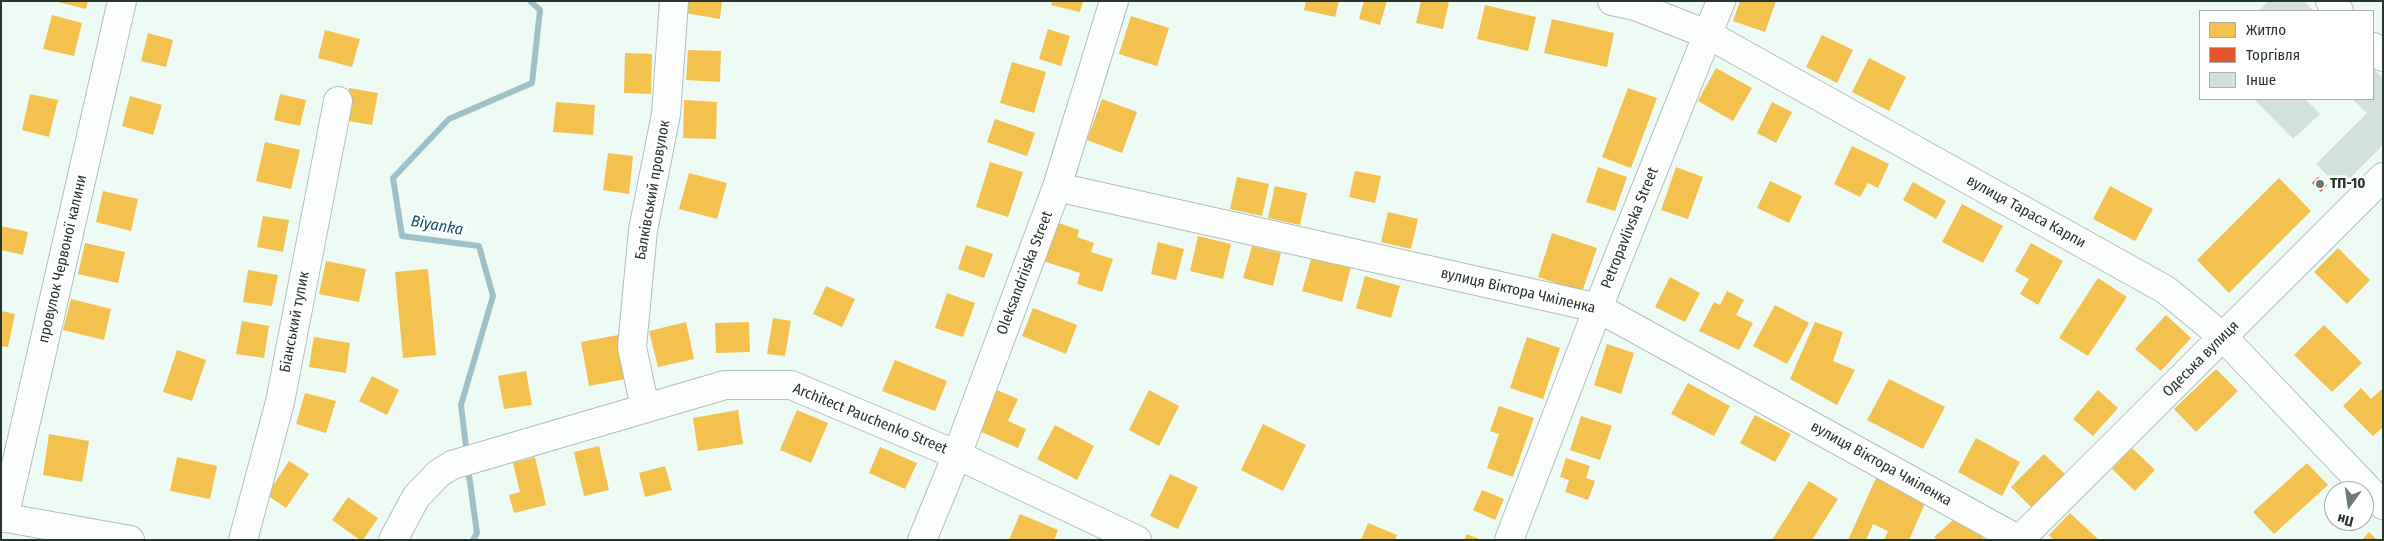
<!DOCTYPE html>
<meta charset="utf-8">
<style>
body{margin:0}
#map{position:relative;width:2384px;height:541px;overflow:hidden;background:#eefaf4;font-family:"Fira Sans Condensed",sans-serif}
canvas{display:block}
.frame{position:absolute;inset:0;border:2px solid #28352e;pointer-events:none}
.legend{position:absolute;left:2199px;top:10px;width:175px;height:90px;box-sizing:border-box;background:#fff;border:1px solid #a9aeab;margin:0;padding:6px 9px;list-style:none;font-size:15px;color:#28352e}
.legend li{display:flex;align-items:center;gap:10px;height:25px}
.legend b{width:25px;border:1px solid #a9aeab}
.north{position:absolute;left:2324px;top:481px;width:50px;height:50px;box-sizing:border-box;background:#fff;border:1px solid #a9aeab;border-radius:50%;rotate:194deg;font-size:14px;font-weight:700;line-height:20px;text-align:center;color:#28352e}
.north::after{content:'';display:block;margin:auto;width:18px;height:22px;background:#6d7a73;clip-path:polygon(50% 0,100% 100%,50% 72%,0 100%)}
</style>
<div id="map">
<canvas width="2384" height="541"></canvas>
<div class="frame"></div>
<ul class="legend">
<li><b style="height:14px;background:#f2c14e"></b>Житло</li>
<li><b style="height:14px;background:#e4572e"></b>Торгівля</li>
<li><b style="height:14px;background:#d3e1de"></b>Інше</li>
</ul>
<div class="north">Пн</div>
</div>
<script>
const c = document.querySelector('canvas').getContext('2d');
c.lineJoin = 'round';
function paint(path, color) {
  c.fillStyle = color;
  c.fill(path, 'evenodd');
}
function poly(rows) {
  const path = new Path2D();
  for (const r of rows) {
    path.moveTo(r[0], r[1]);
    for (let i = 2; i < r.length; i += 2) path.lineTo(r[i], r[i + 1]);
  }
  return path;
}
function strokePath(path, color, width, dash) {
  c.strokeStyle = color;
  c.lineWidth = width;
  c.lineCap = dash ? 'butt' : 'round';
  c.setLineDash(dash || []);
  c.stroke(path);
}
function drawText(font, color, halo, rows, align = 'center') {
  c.font = font + ' "Fira Sans Condensed",sans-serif';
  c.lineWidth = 5;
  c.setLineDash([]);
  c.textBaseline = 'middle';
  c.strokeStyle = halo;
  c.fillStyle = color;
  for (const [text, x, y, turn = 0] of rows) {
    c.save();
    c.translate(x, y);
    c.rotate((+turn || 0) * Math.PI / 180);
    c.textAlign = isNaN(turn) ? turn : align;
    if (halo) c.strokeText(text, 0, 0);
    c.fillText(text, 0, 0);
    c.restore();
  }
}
const homes = poly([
 [54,1,88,1,86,9],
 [687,1,722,1,720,19,685,13],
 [1052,1,1083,1,1080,12,1051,5],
 [1306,1,1339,1,1335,17,1304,10],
 [1364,1,1387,1,1380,25,1359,19],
 [1421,1,1449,1,1443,29,1416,23],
 [1740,1,1776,1,1765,32,1733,21],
 [1485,5,1536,17,1528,51,1477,39],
 [52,15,82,23,74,56,43,49],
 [1131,16,1169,28,1157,66,1119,54],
 [1552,19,1614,33,1607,67,1544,53],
 [1048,29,1070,36,1061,66,1039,59],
 [325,30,360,39,352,67,318,58],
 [148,33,173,40,166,67,141,61],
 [1822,35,1853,50,1837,83,1806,67],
 [688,50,721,51,720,82,686,80],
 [625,53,652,54,651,94,624,93],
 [1869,58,1906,77,1889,111,1852,92],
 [1012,62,1046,72,1034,113,1000,103],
 [1716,68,1752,88,1733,121,1698,101],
 [349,88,378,93,372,125,343,120],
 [1628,88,1657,98,1631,168,1602,157],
 [30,94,58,100,49,137,22,130],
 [280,94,306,100,300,126,274,120],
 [130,96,162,105,153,135,122,126],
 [1102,99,1137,112,1122,153,1087,140],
 [684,100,717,102,716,139,683,138],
 [556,102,595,105,593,135,553,132],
 [1772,102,1792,112,1776,143,1757,133],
 [995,119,1035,133,1027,156,987,142],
 [265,142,300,150,291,189,256,181],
 [1852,146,1889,164,1878,188,1868,183,1860,197,1834,184],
 [608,153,633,156,629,194,603,190],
 [990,162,1023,172,1008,217,976,207],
 [1598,167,1627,177,1615,211,1586,202],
 [1676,167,1703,177,1688,219,1661,210],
 [1355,171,1381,176,1375,203,1349,197],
 [689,173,727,183,717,219,679,209],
 [1237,177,1269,184,1262,216,1230,209],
 [2279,178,2311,211,2229,293,2197,260],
 [1770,181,1802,196,1789,223,1757,208],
 [1913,182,1946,201,1936,219,1903,200],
 [1275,186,1307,193,1300,225,1268,218],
 [2110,186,2153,209,2135,241,2093,219],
 [103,191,138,199,131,231,96,222],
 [1962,204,2003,226,1983,263,1942,242],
 [1388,212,1418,219,1411,249,1381,242],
 [263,216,289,220,283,252,257,247],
 [1056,222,1079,230,1077,237,1094,243,1091,252,1113,259,1102,292,1077,284,1080,273,1043,261],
 [1,226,28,232,23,255,1,250],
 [1552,233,1597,248,1582,292,1538,277],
 [1198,236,1231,244,1223,279,1190,271],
 [1158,242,1184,249,1176,280,1151,274],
 [85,243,125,252,118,283,78,274],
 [2031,243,2063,261,2038,305,2020,294,2029,279,2015,271],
 [966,245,993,254,984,278,958,269],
 [1252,246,1281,253,1273,286,1243,278],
 [2338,248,2370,280,2347,304,2314,272],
 [1312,256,1351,267,1342,302,1302,291],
 [326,261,366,269,359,302,319,294],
 [428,269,436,355,403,358,395,272],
 [248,270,278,275,272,306,243,302],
 [1365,276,1400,286,1391,318,1356,308],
 [1670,277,1700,293,1685,322,1655,307],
 [2098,278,2127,297,2088,356,2059,338],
 [826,286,855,299,842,327,813,314],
 [1727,291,1744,300,1736,315,1753,323,1739,350,1699,331,1714,302,1720,305],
 [947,293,975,303,963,337,935,328],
 [71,299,111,309,104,340,63,330],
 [1775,305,1809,323,1787,364,1753,346],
 [1033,308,1077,325,1066,354,1022,336],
 [1,311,15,314,8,347,1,346],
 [2166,315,2191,338,2161,371,2135,349],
 [773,318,791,321,785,356,767,354],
 [242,321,269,326,264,358,236,354],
 [686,322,694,359,658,367,649,331],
 [749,322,750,352,716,353,715,323],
 [1815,322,1843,332,1833,361,1855,370,1837,405,1790,379],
 [2324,325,2362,363,2332,392,2294,355],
 [618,335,626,379,589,386,581,342],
 [314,337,350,343,346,373,309,367],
 [1527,337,1560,348,1543,399,1510,388],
 [1607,344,1634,353,1621,394,1594,385],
 [177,350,206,360,192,401,163,392],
 [895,360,947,381,935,411,882,391],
 [2216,369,2238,391,2196,432,2174,409],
 [526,371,532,405,504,409,498,376],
 [372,376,399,390,387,415,359,401],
 [1889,379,1945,407,1923,449,1867,420],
 [1688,383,1730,406,1714,436,1671,414],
 [2361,388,2371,399,2383,388,2383,427,2373,436,2343,406],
 [997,390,1018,399,1008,421,1026,429,1018,448,979,431],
 [1149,390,1179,406,1159,446,1129,430],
 [2098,390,2118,408,2093,436,2073,419],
 [305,393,336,401,326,433,296,424],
 [1499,406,1534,418,1513,477,1487,468,1499,434,1490,431],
 [738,410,743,444,698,451,693,418],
 [797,410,828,423,811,463,780,450],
 [1755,415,1791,434,1775,462,1740,443],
 [1581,416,1612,426,1600,460,1570,450],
 [1263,424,1306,445,1283,491,1241,470],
 [1055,425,1094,446,1077,480,1037,459],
 [49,434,89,441,82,482,43,475],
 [1976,438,2020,462,2002,496,1958,472],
 [599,446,609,490,584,496,574,452],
 [880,447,917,463,905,489,869,473],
 [2132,448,2155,470,2135,491,2112,469],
 [2044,454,2067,476,2034,510,2011,487],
 [177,457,217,466,210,499,170,491],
 [535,457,546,505,514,513,509,495,520,492,513,463],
 [1566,458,1590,466,1586,478,1595,481,1588,500,1565,492,1569,480,1560,477],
 [289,461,309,474,286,508,267,495],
 [2307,463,2328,485,2274,534,2253,512],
 [665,466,672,490,645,497,639,473],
 [1170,474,1198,487,1178,529,1150,516],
 [1877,476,1927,499,1909,540,1884,540,1888,531,1873,524,1866,540,1848,540],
 [1809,481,1838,499,1812,540,1772,540],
 [1482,490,1504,499,1495,520,1473,510],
 [348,497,378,518,363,540,360,540,332,520],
 [1961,513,1985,540,1937,540,1934,537],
 [2070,513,2099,540,2054,540,2049,535],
 [1020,514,1058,530,1054,540,1009,540],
 [1368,523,1397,535,1395,540,1361,540],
 [2369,532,2377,540,2362,540],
 [1467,534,1481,540,1464,540]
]);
const shops = poly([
 [2318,177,2327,185,2321,192,2312,183]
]);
const stream = poly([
 [467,455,461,405,493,296,479,246,402,236,393,178,449,119,532,83,540,10,530,1],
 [468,468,477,533,473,540]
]);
const building = poly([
 [2268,1,2304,1,2314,11,2259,11],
 [2373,68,2383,78,2383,145,2340,188,2316,164,2367,113,2352,99,2373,99],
 [2254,99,2305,99,2320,114,2293,139]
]);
const minor = poly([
 [1612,1,1635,6,1709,35,2166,290,2223,337,2383,505],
 [1057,187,1598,308,2019,540],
 [645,408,632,347,643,230,666,114,674,1],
 [1,517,130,540],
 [4,518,122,1],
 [243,540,280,402,338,101],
 [393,540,416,497,438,474,452,465,725,385,791,385,957,455,1137,540],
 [922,540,957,455,1057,187,1114,1],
 [1509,540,1598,308,1721,1],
 [2019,540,2383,177]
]);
const major = poly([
 [2330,1,2339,11],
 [2373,47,2383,57]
]);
const markers = [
 [2320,184,5,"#6d7a73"]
];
const poiNames = [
 ["ТП-10",2330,184]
];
const streetNames = [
 ["Балківський провулок",653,190,-80],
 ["вулиця Тараса Карпи",2026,212,29],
 ["Petropavlivska Street",1630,228,-68],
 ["провулок Червоної калини",63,259,-77],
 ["Oleksandriiska Street",1025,273,-69],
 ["вулиця Віктора Чміленка",1518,291,13],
 ["Біанський тупик",295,322,-79],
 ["Одеська вулиця",2201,359,-45],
 ["Architect Pauchenko Street",870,419,22],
 ["вулиця Віктора Чміленка",1881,464,29]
];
const waterNames = [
 ["Biyanka",437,226,10]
];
paint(homes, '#f2c14e');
paint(shops, '#e4572e');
strokePath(stream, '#9ec1c9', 6);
paint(building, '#d3e1de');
strokePath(minor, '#b2beb8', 30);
strokePath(major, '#b2beb8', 30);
strokePath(minor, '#fcfefd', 28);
strokePath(major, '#fcfefd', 28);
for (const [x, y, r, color] of markers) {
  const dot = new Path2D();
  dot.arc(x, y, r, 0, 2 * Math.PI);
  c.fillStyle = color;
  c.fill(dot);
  strokePath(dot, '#fff', 2);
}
drawText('bold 15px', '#28352e', '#fff', poiNames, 'left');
drawText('15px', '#28352e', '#fff', streetNames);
drawText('italic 16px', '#125161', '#fff', waterNames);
</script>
